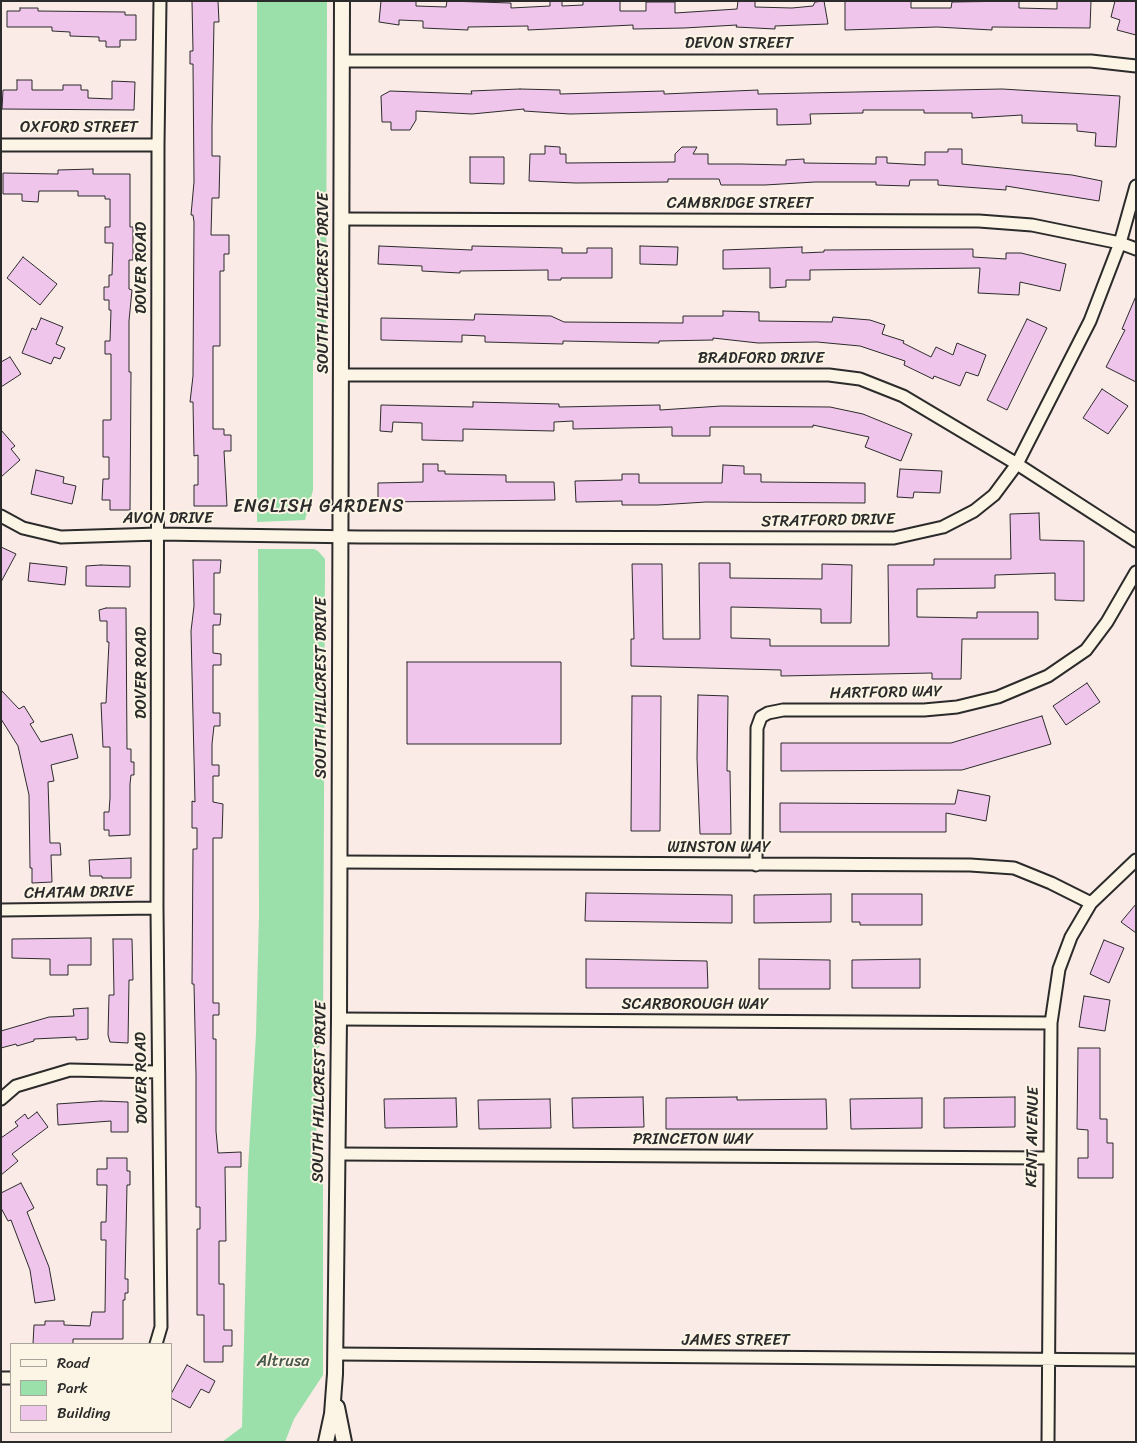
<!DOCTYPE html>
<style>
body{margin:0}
#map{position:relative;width:1137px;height:1443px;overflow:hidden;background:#faebe6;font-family:Sriracha,sans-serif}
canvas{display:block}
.frame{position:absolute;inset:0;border:2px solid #2b2b2b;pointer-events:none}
.legend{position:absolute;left:10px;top:1343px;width:162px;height:90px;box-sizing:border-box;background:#fcf5e5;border:1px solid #a8a49b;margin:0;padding:6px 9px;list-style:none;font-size:15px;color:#2b2b2b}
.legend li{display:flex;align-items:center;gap:10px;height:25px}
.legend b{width:25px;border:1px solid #a8a49b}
</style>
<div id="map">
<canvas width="1137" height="1443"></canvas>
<div class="frame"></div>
<ul class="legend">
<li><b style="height:6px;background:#fcf5e5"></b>Road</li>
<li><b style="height:14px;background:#9bdfab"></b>Park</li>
<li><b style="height:14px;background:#f0c5ec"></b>Building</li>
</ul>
</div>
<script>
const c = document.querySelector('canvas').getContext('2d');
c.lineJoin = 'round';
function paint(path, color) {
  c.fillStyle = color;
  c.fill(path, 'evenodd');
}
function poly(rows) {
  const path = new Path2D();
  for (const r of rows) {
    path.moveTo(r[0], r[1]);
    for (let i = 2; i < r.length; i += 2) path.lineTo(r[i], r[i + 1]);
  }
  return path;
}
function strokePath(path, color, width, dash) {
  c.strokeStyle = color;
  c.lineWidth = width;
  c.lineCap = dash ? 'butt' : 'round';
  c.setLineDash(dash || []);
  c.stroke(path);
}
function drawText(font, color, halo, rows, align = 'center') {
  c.font = font + ' Sriracha,sans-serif';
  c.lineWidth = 4;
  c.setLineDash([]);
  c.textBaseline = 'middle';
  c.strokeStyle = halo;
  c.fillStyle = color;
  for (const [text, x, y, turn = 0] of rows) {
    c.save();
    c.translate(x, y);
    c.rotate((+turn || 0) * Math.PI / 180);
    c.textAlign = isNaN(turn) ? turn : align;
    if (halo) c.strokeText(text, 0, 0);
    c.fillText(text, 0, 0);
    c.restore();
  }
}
const green = poly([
 [257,1,327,1,326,353,319,359,313,360,313,490,305,520,257,522],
 [258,549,314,549,318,551,325,559,323,1043,317,1049,316,1169,323,1175,323,1375,294,1419,285,1442,222,1442,242,1427,248,1168,256,1034,259,915]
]);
const building = poly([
 [192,1,218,1,219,22,214,22,212,127,212,156,220,156,219,198,212,198,211,235,229,235,229,254,224,254,224,271,220,271,220,346,213,346,213,429,224,429,224,435,231,435,231,451,224,451,227,506,194,506,194,485,198,485,198,455,194,456,193,402,190,402,193,376,194,222,193,215,191,215,194,182,193,64,190,64,190,51,193,51,192,1],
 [381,1,416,1,416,6,446,7,447,1,511,3,511,8,550,6,550,1,562,1,562,6,583,5,583,1,620,1,620,11,646,11,646,2,675,2,675,13,737,9,738,1,755,1,755,7,792,8,813,6,815,2,824,1,828,24,775,26,775,29,736,27,737,25,684,28,633,29,633,25,528,30,528,26,468,27,468,30,423,28,423,21,399,20,399,25,379,22,381,1],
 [845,1,911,1,911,8,951,8,952,2,1019,1,1019,8,1057,9,1057,1,1091,1,1090,28,992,27,992,30,937,27,845,30,845,1],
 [1115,1,1136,1,1136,35,1117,30,1120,20,1111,17,1115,1],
 [20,8,38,8,38,11,125,12,125,15,136,15,136,40,120,40,120,47,106,47,106,41,99,41,99,37,70,36,70,32,52,31,52,27,7,27,7,11,20,11,20,8],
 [17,80,32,80,32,90,63,90,63,85,81,85,81,90,88,90,88,98,112,99,112,81,135,82,134,110,2,109,3,90,17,90,17,80],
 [520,89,560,90,560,94,664,91,664,94,758,90,758,94,1002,89,1120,96,1116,147,1095,146,1096,133,1077,131,1077,124,1022,123,1022,115,972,118,972,113,924,113,924,110,863,110,863,113,810,114,811,124,777,125,777,109,570,114,524,111,524,109,472,114,416,111,416,120,410,130,391,130,391,122,382,122,381,96,390,91,472,94,471,91,520,89],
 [545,146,560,147,560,154,566,154,566,163,675,162,675,154,682,147,697,147,693,154,708,154,708,164,741,164,786,165,786,160,804,159,804,163,876,164,876,157,887,157,887,163,925,165,925,152,948,152,948,149,962,149,962,164,1072,175,1102,181,1099,201,1006,186,1006,190,938,185,938,180,910,180,909,186,876,185,876,182,815,182,765,185,721,185,719,179,668,179,668,182,576,183,529,181,530,154,545,154,545,146],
 [470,157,504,157,504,184,470,183,470,157],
 [93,169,93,174,130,174,130,227,133,227,133,260,129,260,129,289,132,290,129,321,129,372,131,372,130,510,110,510,110,500,102,500,103,479,109,479,109,457,103,457,103,420,111,420,111,354,105,354,105,341,110,341,111,310,109,310,109,300,104,300,104,287,109,287,109,275,112,275,113,243,105,243,105,227,110,227,110,199,105,199,105,196,78,196,78,191,39,191,38,202,22,201,22,194,3,194,3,173,58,174,58,170,93,169],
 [379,246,472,250,472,246,562,248,562,253,587,253,587,248,612,248,612,278,561,278,561,280,548,280,548,270,460,271,460,273,422,271,422,266,378,264,379,246],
 [640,246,678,247,677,265,640,264,640,246],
 [802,247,802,253,824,252,824,250,973,249,973,257,1006,259,1006,253,1021,253,1066,264,1060,291,1020,282,1019,295,978,293,980,268,810,270,810,280,786,280,786,287,770,288,770,268,723,269,723,250,802,247],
 [23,257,57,284,40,305,7,278,23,257],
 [1136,296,1136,382,1106,367,1125,330,1122,329,1136,296],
 [723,311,759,312,759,321,832,322,833,317,870,320,885,325,882,334,904,341,903,343,931,357,936,347,953,355,957,343,986,355,978,376,966,372,960,386,934,376,933,379,904,365,905,361,860,346,817,342,758,343,713,338,713,340,659,341,659,343,563,341,563,344,485,342,485,336,462,335,462,342,381,340,381,318,474,320,475,314,551,316,564,322,683,323,683,316,723,316,723,311],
 [41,318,63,327,56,344,65,348,60,359,54,357,51,364,22,353,32,328,36,330,41,318],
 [1027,319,1047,328,1007,410,987,400,1027,319],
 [10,357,21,374,1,387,1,362,10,357],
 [1102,389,1128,406,1108,434,1083,418,1102,389],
 [473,402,559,404,559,407,660,405,660,410,721,406,830,407,863,414,912,434,901,461,865,447,869,437,813,425,813,427,710,427,710,436,672,436,672,427,573,429,573,421,554,422,554,431,463,429,463,441,422,440,422,423,393,422,392,432,380,431,381,405,473,407,473,402],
 [1,430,15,446,11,449,20,460,1,477,1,430],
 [423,464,438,464,438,471,445,471,445,474,506,475,506,482,554,482,555,500,378,502,378,483,423,482,423,464],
 [723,465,744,466,744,474,761,474,761,482,865,483,865,503,706,502,658,505,622,505,622,501,576,502,575,481,622,480,622,474,639,474,639,483,722,483,723,465],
 [900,469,942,471,940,493,914,492,913,498,897,497,900,469],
 [36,470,64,477,63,483,76,486,72,504,31,494,36,470],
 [1039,513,1040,540,1084,541,1084,601,1055,600,1055,573,995,575,995,588,917,589,917,617,977,618,977,612,1038,612,1038,639,962,639,961,679,932,679,932,673,781,676,781,670,631,666,631,639,634,639,632,564,662,564,663,639,700,639,699,563,730,563,730,578,822,579,822,564,852,565,851,623,821,623,821,609,731,607,731,638,770,639,770,646,889,646,888,565,934,565,934,559,1011,559,1010,514,1039,513],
 [1,547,16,554,1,582,1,547],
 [193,560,221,560,220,573,214,573,214,614,221,614,220,625,213,625,213,653,221,654,221,665,213,665,213,713,220,713,220,726,214,726,212,744,212,765,219,765,219,776,213,776,213,802,223,804,222,838,213,838,213,1003,219,1003,219,1015,213,1015,213,1039,216,1039,216,1131,218,1153,241,1152,241,1167,225,1167,226,1241,219,1241,219,1284,224,1284,224,1330,232,1330,232,1346,223,1346,223,1362,204,1362,204,1315,197,1315,197,1229,200,1229,200,1207,196,1207,196,1075,194,984,192,984,193,849,197,849,197,828,192,828,192,801,195,802,191,631,194,606,193,560],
 [30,563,67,567,65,585,28,581,30,563],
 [101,565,130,566,130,587,86,586,86,566,101,565],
 [106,608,126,608,127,749,131,749,131,762,134,762,134,775,131,775,130,784,130,835,109,836,109,830,104,830,104,812,109,812,110,798,110,747,103,747,101,703,106,703,109,642,107,642,107,621,100,621,99,610,106,608],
 [407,662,561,662,561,744,407,744,407,662],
 [1087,683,1100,702,1066,725,1053,706,1087,683],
 [1,690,19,709,24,706,34,722,30,724,41,742,72,734,78,758,51,765,54,781,48,782,50,843,60,843,61,855,51,855,52,882,32,883,32,868,30,868,29,795,18,746,1,719,1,690],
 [698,695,728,696,727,771,730,771,731,834,700,834,697,758,698,695],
 [632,696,661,696,660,831,631,831,632,696],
 [1042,716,1051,744,962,770,781,771,781,743,951,743,1042,716],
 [958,790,990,796,986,821,946,813,946,832,780,832,780,803,955,804,958,790],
 [131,858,131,878,102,878,102,876,90,876,89,860,131,858],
 [586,893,732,895,732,923,585,921,586,893],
 [831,894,831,922,754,923,754,895,831,894],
 [852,894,922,894,922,925,860,925,860,922,852,922,852,894],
 [1136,904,1136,933,1121,922,1136,904],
 [91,938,91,965,68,965,68,975,50,975,50,959,12,958,12,939,91,938],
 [113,939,132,939,133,980,129,980,128,1043,110,1042,108,1035,109,995,114,995,113,939],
 [1104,940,1124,948,1109,983,1090,974,1104,940],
 [586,959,707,961,708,988,586,988,586,959],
 [759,959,830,960,830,989,759,989,759,959],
 [920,959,920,988,852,988,852,960,920,959],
 [1084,996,1110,1000,1105,1031,1079,1027,1084,996],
 [88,1008,88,1039,76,1040,76,1037,34,1039,34,1041,17,1046,16,1044,1,1048,1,1031,49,1017,74,1016,73,1009,88,1008],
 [1078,1048,1100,1048,1100,1119,1107,1119,1107,1143,1113,1143,1113,1178,1078,1178,1078,1158,1088,1158,1088,1130,1077,1129,1078,1048],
 [643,1097,644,1127,573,1128,572,1098,643,1097],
 [737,1097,737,1100,826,1099,827,1129,666,1129,666,1098,737,1097],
 [1015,1097,1015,1127,944,1128,944,1098,1015,1097],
 [456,1098,457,1127,385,1128,384,1099,456,1098],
 [922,1098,922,1128,851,1129,850,1099,922,1098],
 [550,1099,551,1128,479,1129,478,1100,550,1099],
 [101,1101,128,1102,128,1132,111,1132,111,1121,58,1125,57,1104,101,1101],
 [37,1112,48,1127,12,1154,18,1161,1,1175,1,1138,18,1126,15,1122,25,1114,28,1119,37,1112],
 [107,1158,127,1158,127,1171,130,1171,130,1185,127,1185,125,1279,128,1279,128,1293,125,1293,125,1300,123,1300,123,1339,73,1339,73,1344,33,1344,34,1325,45,1325,45,1321,64,1321,64,1325,90,1326,92,1312,105,1312,106,1240,101,1240,101,1222,106,1222,107,1185,97,1185,97,1169,107,1169,107,1158],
 [21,1183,34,1208,27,1212,49,1267,55,1300,35,1303,30,1270,11,1220,8,1221,1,1208,1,1193,21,1183],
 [187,1365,215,1381,209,1393,201,1389,190,1408,171,1398,171,1394,187,1365]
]);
const minor = poly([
 [341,61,1091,61,1136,66],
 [1,145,158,145],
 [341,219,979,221,1032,225,1120,243,1136,249],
 [341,375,829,375,860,379,903,396,1017,464,1136,541],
 [1,516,23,528,61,537,158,534,360,537,894,538,943,527,974,511,994,495,1017,464,1090,321,1120,243,1136,186],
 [339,862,970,865,1014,868,1051,883,1091,903],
 [756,865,757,728,761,717,768,713,783,710,924,710,957,707,998,697,1048,676,1086,650,1107,622,1136,572],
 [1,910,157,908],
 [339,1019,1051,1023],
 [1,1099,16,1086,70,1070,158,1072],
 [337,1154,1049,1158],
 [156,1344,161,1327,157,908,158,145,160,1],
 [335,1354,1136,1360],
 [1,1378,11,1378],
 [1048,1442,1051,1023,1059,969,1071,937,1091,903,1136,860]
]);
const tertiary = poly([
 [337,1407,344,1442],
 [326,1442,332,1414,335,1374,339,1019,342,1]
]);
const streetNames = [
 ["DEVON STREET",739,44],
 ["OXFORD STREET",79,128],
 ["CAMBRIDGE STREET",740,204],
 ["DOVER ROAD",142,268,-90],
 ["SOUTH HILLCREST DRIVE",324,283,-90],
 ["BRADFORD DRIVE",761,359],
 ["AVON DRIVE",168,519],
 ["STRATFORD DRIVE",828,521,-1],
 ["DOVER ROAD",142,673,-90],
 ["SOUTH HILLCREST DRIVE",322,688,-90],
 ["HARTFORD WAY",886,693,-1],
 ["WINSTON WAY",719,848],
 ["CHATAM DRIVE",79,893,-1],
 ["SCARBOROUGH WAY",695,1005],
 ["DOVER ROAD",142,1078,-91],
 ["SOUTH HILLCREST DRIVE",320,1092,-89],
 ["KENT AVENUE",1033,1137,-89],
 ["PRINCETON WAY",693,1140],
 ["JAMES STREET",736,1341]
];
const parkNames = [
 ["Altrusa",283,1362]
];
const neighbourhoodNames = [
 ["ENGLISH GARDENS",319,507]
];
paint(green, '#9bdfab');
paint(building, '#f0c5ec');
strokePath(building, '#2b2b2b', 1);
strokePath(minor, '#2b2b2b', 15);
strokePath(tertiary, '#2b2b2b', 18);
strokePath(minor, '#fcf5e5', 11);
strokePath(tertiary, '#fcf5e5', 14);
drawText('16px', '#2b2b2b', '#fcf5e5', streetNames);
drawText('16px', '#47584b', '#fcf5e5', parkNames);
c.letterSpacing = '1px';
drawText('18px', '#2b2b2b', '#fcf5e5', neighbourhoodNames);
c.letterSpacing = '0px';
</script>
